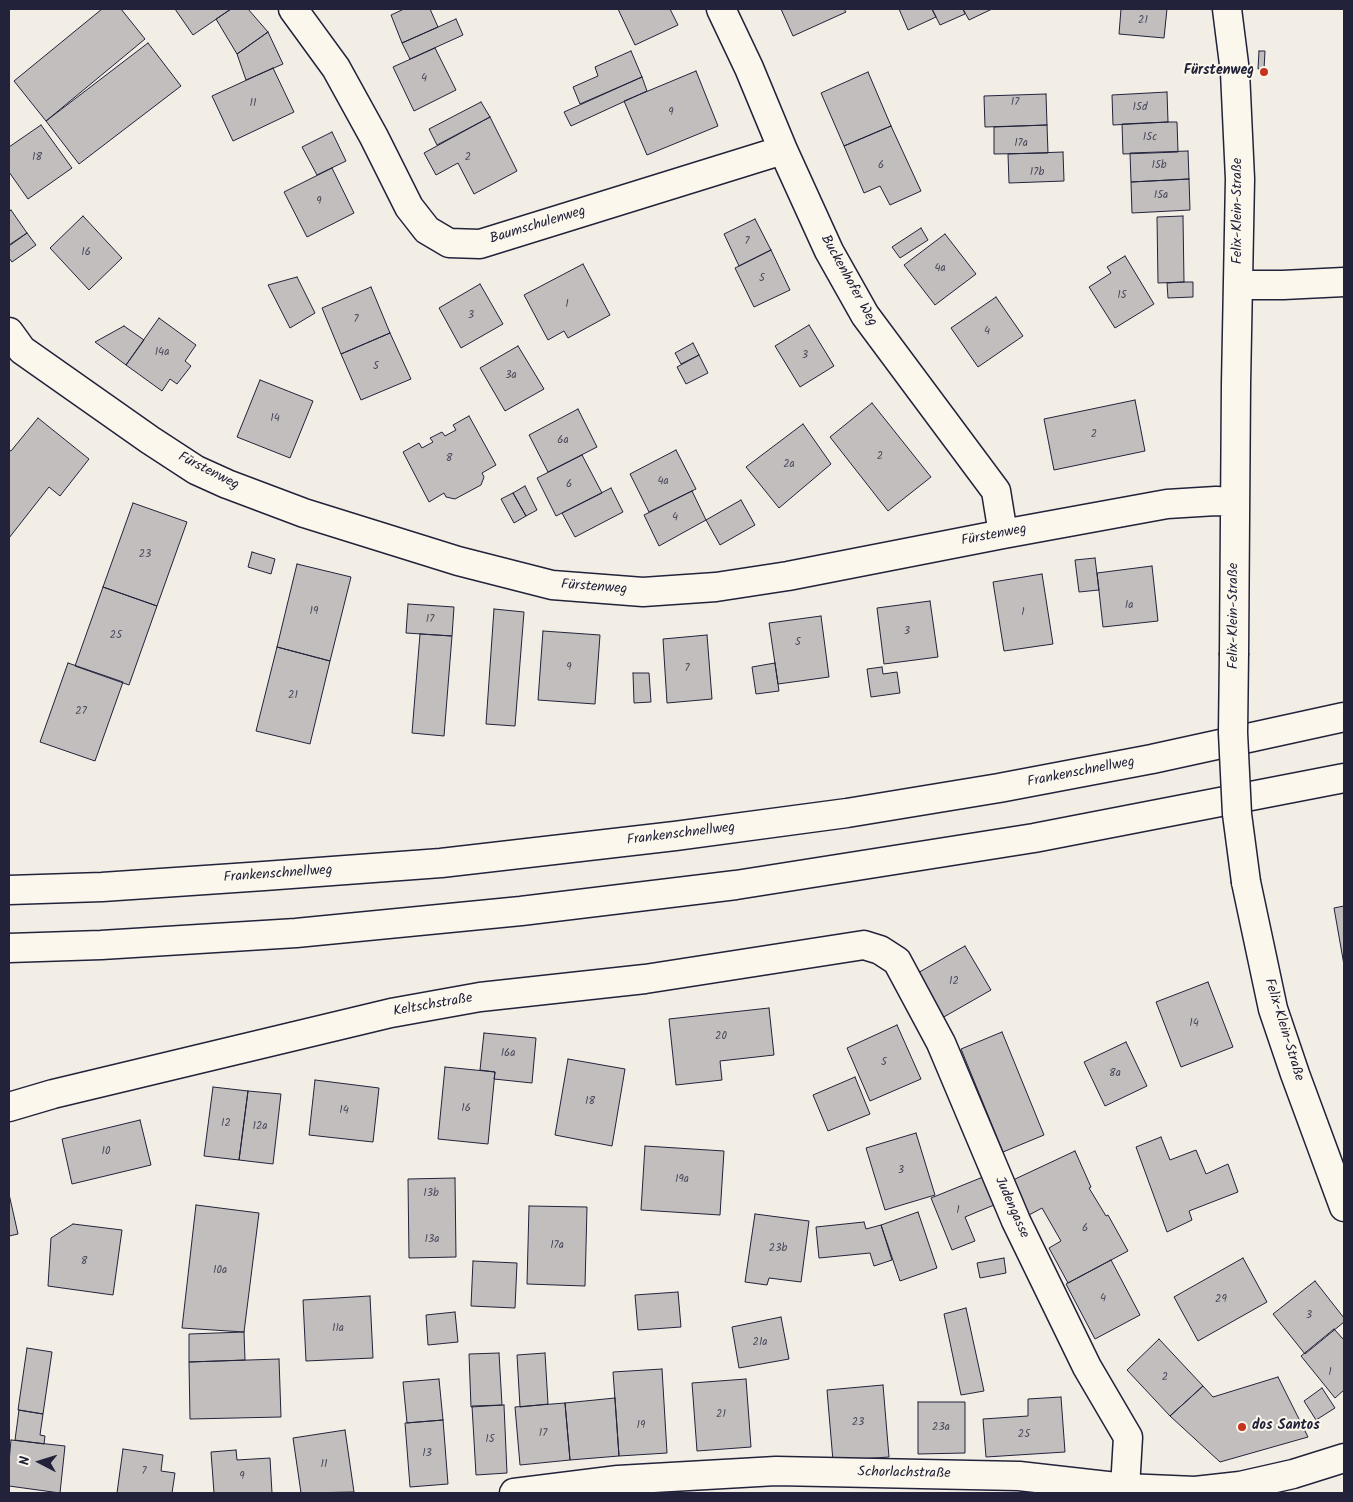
<!DOCTYPE html>
<meta charset="utf-8">
<style>
body{margin:0}
#map{position:relative;width:1353px;height:1502px;overflow:hidden;background:#f2eee5;font-family:Kalam,sans-serif}
canvas{display:block}
.frame{position:absolute;inset:0;border:10px solid #22223b;pointer-events:none}
.north{position:absolute;left:15px;top:1437px;width:50px;height:50px;-webkit-text-stroke:4px #fbf7ec;paint-order:stroke;rotate:275deg;font-size:14px;font-weight:700;line-height:20px;text-align:center;color:#22223b}
.north::after{content:'';display:block;margin:auto;width:18px;height:22px;background:#22223b;clip-path:polygon(50% 0,100% 100%,50% 72%,0 100%)}
</style>
<div id="map">
<canvas width="1353" height="1502"></canvas>
<div class="frame"></div>
<div class="north">N</div>
</div>
<script>
const c = document.querySelector('canvas').getContext('2d');
c.lineJoin = 'round';
function paint(path, color) {
  c.fillStyle = color;
  c.fill(path, 'evenodd');
}
function poly(rows) {
  const path = new Path2D();
  for (const r of rows) {
    path.moveTo(r[0], r[1]);
    for (let i = 2; i < r.length; i += 2) path.lineTo(r[i], r[i + 1]);
  }
  return path;
}
function strokePath(path, color, width, dash) {
  c.strokeStyle = color;
  c.lineWidth = width;
  c.lineCap = dash ? 'butt' : 'round';
  c.setLineDash(dash || []);
  c.stroke(path);
}
function drawText(font, color, halo, rows, align = 'center') {
  c.font = font + ' Kalam,sans-serif';
  c.lineWidth = 4;
  c.setLineDash([]);
  c.textBaseline = 'middle';
  c.strokeStyle = halo;
  c.fillStyle = color;
  for (const [text, x, y, turn = 0] of rows) {
    c.save();
    c.translate(x, y);
    c.rotate((+turn || 0) * Math.PI / 180);
    c.textAlign = isNaN(turn) ? turn : align;
    if (halo) c.strokeText(text, 0, 0);
    c.fillText(text, 0, 0);
    c.restore();
  }
}
const building = poly([
 [102,9,121,9,145,39,46,121,14,81,102,9],
 [175,9,231,9,193,35,175,9],
 [231,9,248,9,268,32,237,54,216,19,231,9],
 [404,9,430,9,438,27,402,43,391,15,404,9],
 [618,9,670,9,678,25,635,45,618,9],
 [781,9,844,9,846,12,793,36,781,9],
 [899,9,932,9,936,17,908,30,899,9],
 [932,9,963,9,965,14,940,25,932,9],
 [963,9,992,9,969,20,963,9],
 [1121,9,1167,9,1164,38,1119,34,1121,9],
 [456,19,463,35,410,59,402,43,456,19],
 [268,32,283,64,246,80,237,54,268,32],
 [148,43,181,86,79,164,46,121,148,43],
 [435,48,456,90,414,111,393,67,435,48],
 [631,51,642,77,580,104,573,87,598,76,595,67,631,51],
 [1259,51,1265,51,1264,69,1258,69,1259,51],
 [273,68,294,112,233,141,212,96,273,68],
 [696,71,718,126,647,155,624,101,696,71],
 [868,72,891,126,844,146,821,93,868,72],
 [642,77,647,91,571,126,564,112,642,77],
 [1167,92,1168,122,1113,125,1112,95,1167,92],
 [1046,94,1047,125,985,127,984,96,1046,94],
 [481,102,490,117,437,145,429,129,481,102],
 [490,117,517,171,474,194,458,163,436,175,424,153,490,117],
 [1168,122,1177,122,1178,152,1123,154,1122,124,1168,122],
 [41,125,72,168,28,199,9,172,9,147,41,125],
 [1047,125,1048,153,994,154,994,127,1047,125],
 [891,126,921,191,890,205,880,186,864,193,844,146,891,126],
 [332,132,346,161,317,175,302,147,332,132],
 [1188,151,1189,179,1131,182,1130,153,1188,151],
 [1063,152,1064,181,1009,183,1008,154,1063,152],
 [332,168,354,213,307,237,284,192,332,168],
 [1189,179,1190,210,1132,213,1131,182,1189,179],
 [11,210,27,233,9,245,9,212,11,210],
 [83,216,122,258,89,290,50,248,83,216],
 [1183,216,1184,282,1158,283,1157,217,1183,216],
 [755,219,771,250,739,266,724,234,755,219],
 [921,228,928,240,900,258,892,247,921,228],
 [27,233,36,245,12,262,9,258,9,246,27,233],
 [945,234,976,274,935,305,904,265,945,234],
 [771,250,790,290,754,307,735,268,771,250],
 [1125,256,1154,304,1115,328,1089,287,1111,273,1107,267,1125,256],
 [583,264,610,315,568,338,564,331,548,340,524,295,583,264],
 [297,277,315,313,290,328,268,285,297,277],
 [1184,282,1193,282,1193,297,1168,298,1167,283,1184,282],
 [480,284,503,324,461,348,439,308,480,284],
 [371,287,390,333,341,354,322,308,371,287],
 [996,297,1023,336,978,367,951,328,996,297],
 [159,318,196,345,185,361,191,366,177,384,170,379,162,391,126,365,159,318],
 [809,325,834,366,800,387,775,346,809,325],
 [124,326,144,340,126,365,95,342,124,326],
 [390,333,411,379,361,400,341,354,390,333],
 [693,343,699,355,681,364,675,353,693,343],
 [518,346,544,389,505,411,480,368,518,346],
 [699,355,708,373,686,384,677,367,699,355],
 [260,380,313,401,290,458,237,437,260,380],
 [1135,400,1145,451,1054,470,1044,419,1135,400],
 [872,403,931,477,888,511,830,437,872,403],
 [578,409,597,447,548,472,529,435,578,409],
 [469,416,496,465,482,473,484,477,481,485,455,499,446,497,444,493,429,502,403,452,419,443,422,448,433,442,430,438,442,432,445,436,456,430,453,425,469,416],
 [38,418,89,459,60,496,49,487,9,538,9,450,11,451,38,418],
 [803,424,831,464,779,508,746,467,803,424],
 [676,450,696,489,649,512,630,474,676,450],
 [582,455,602,493,556,516,537,478,582,455],
 [525,486,537,510,526,516,513,493,525,486],
 [611,488,623,512,575,537,562,513,611,488],
 [692,491,706,520,659,546,644,515,692,491],
 [513,493,526,516,514,523,501,499,513,493],
 [741,500,755,525,720,545,706,520,741,500],
 [133,503,187,522,157,606,103,587,133,503],
 [252,552,275,559,271,574,248,567,252,552],
 [1095,558,1099,590,1079,592,1075,560,1095,558],
 [297,564,351,577,330,661,277,647,297,564],
 [1152,566,1158,621,1103,627,1097,573,1152,566],
 [1042,574,1053,644,1004,651,993,582,1042,574],
 [103,587,157,606,129,685,75,666,103,587],
 [930,601,938,657,884,664,877,608,930,601],
 [408,604,454,607,452,636,406,633,408,604],
 [494,609,524,612,515,726,486,724,494,609],
 [821,616,829,677,778,684,769,623,821,616],
 [543,631,600,635,595,704,538,700,543,631],
 [420,634,452,636,444,736,412,733,420,634],
 [707,635,712,699,667,703,663,639,707,635],
 [277,647,330,661,310,744,256,731,277,647],
 [68,663,123,682,95,761,40,742,68,663],
 [775,663,779,691,756,694,752,667,775,663],
 [882,667,883,674,897,672,900,693,871,697,867,669,882,667],
 [633,673,649,673,651,702,634,703,633,673],
 [1344,906,1344,965,1334,908,1344,906],
 [965,946,991,990,942,1018,916,974,965,946],
 [1208,982,1233,1047,1181,1067,1156,1002,1208,982],
 [769,1008,774,1055,720,1061,722,1080,676,1085,669,1019,769,1008],
 [897,1025,921,1079,870,1101,847,1048,897,1025],
 [1002,1032,1044,1135,1003,1152,961,1049,1002,1032],
 [484,1033,536,1038,532,1083,494,1079,495,1072,480,1070,484,1033],
 [1126,1042,1147,1086,1105,1106,1084,1062,1126,1042],
 [568,1059,625,1069,612,1146,555,1135,568,1059],
 [445,1067,495,1072,488,1144,438,1139,445,1067],
 [855,1077,870,1114,828,1131,813,1095,855,1077],
 [315,1080,379,1088,373,1142,309,1135,315,1080],
 [213,1087,248,1091,239,1160,204,1156,213,1087],
 [248,1091,281,1094,273,1164,239,1160,248,1091],
 [140,1120,151,1165,72,1184,62,1139,140,1120],
 [916,1133,935,1195,885,1210,866,1148,916,1133],
 [1161,1137,1170,1160,1196,1150,1206,1174,1228,1164,1238,1192,1189,1211,1192,1220,1167,1232,1136,1147,1161,1137],
 [645,1146,724,1151,720,1215,641,1210,645,1146],
 [1075,1151,1091,1187,1089,1188,1106,1216,1108,1215,1128,1251,1068,1283,1049,1248,1061,1241,1042,1208,1029,1215,1013,1180,1075,1151],
 [983,1177,994,1205,965,1217,975,1241,952,1250,931,1198,983,1177],
 [455,1178,456,1257,409,1258,408,1179,455,1178],
 [9,1194,18,1234,9,1236,9,1194],
 [196,1205,259,1213,244,1332,182,1328,196,1205],
 [529,1206,587,1207,585,1286,527,1284,529,1206],
 [918,1212,937,1268,900,1281,881,1225,918,1212],
 [755,1214,809,1221,801,1282,769,1278,767,1285,745,1282,755,1214],
 [864,1222,866,1229,881,1225,892,1260,874,1266,870,1253,819,1258,816,1227,864,1222],
 [73,1224,122,1230,113,1295,48,1286,51,1238,73,1224],
 [1004,1258,1006,1273,980,1278,977,1263,1004,1258],
 [1243,1258,1267,1302,1198,1341,1174,1297,1243,1258],
 [1111,1260,1140,1315,1095,1339,1066,1284,1111,1260],
 [473,1261,517,1263,515,1308,471,1306,473,1261],
 [1315,1281,1344,1318,1344,1322,1305,1354,1273,1314,1315,1281],
 [678,1292,681,1327,638,1330,635,1295,678,1292],
 [370,1296,373,1358,306,1361,303,1300,370,1296],
 [966,1308,984,1391,961,1395,944,1314,966,1308],
 [455,1312,458,1342,428,1345,426,1315,455,1312],
 [781,1317,789,1359,739,1368,732,1327,781,1317],
 [1334,1329,1344,1340,1344,1390,1335,1398,1301,1356,1334,1329],
 [244,1332,245,1360,189,1362,189,1334,244,1332],
 [1159,1339,1203,1386,1170,1416,1127,1370,1159,1339],
 [27,1348,52,1352,43,1414,18,1410,27,1348],
 [499,1353,502,1405,471,1407,469,1354,499,1353],
 [545,1353,548,1404,520,1407,517,1355,545,1353],
 [279,1359,281,1417,190,1419,189,1362,279,1359],
 [662,1369,667,1453,619,1456,613,1372,662,1369],
 [1278,1377,1308,1437,1220,1462,1170,1416,1203,1386,1213,1397,1278,1377],
 [439,1379,443,1420,407,1423,403,1382,439,1379],
 [746,1379,751,1447,697,1451,692,1383,746,1379],
 [883,1385,889,1457,833,1461,827,1390,883,1385],
 [1322,1388,1335,1408,1316,1420,1304,1401,1322,1388],
 [1061,1397,1065,1452,986,1457,983,1419,1028,1416,1028,1399,1061,1397],
 [615,1398,619,1456,570,1460,565,1403,615,1398],
 [918,1402,965,1402,965,1453,918,1454,918,1402],
 [565,1403,570,1460,520,1465,515,1407,565,1403],
 [504,1405,507,1473,476,1475,472,1406,504,1405],
 [19,1410,43,1414,40,1435,45,1436,44,1444,15,1440,19,1410],
 [443,1420,448,1484,410,1487,405,1423,443,1420],
 [345,1430,354,1492,301,1493,293,1438,345,1430],
 [11,1440,65,1446,60,1493,9,1486,9,1462,11,1440],
 [123,1449,163,1455,161,1471,175,1473,172,1493,117,1493,123,1449],
 [236,1450,237,1460,270,1458,272,1493,214,1493,211,1452,236,1450]
]);
const minor = poly([
 [293,9,336,68,374,137,409,207,427,230,449,243,480,244,783,150],
 [721,9,749,68,783,150,829,251,865,315,996,491,1003,534],
 [1227,9,1235,72,1240,179,1236,384,1234,653],
 [1239,285,1283,285,1344,282],
 [9,332,22,350,150,440,196,470,227,484,304,513,458,561,552,585,643,592,716,587,788,576,1003,534,1167,504,1216,501,1235,502],
 [1246,882,1273,1009,1295,1074,1344,1207],
 [9,1107,53,1094,391,1013,480,997,645,979,864,945,880,950,897,961,941,1043,1016,1221,1087,1367,1128,1437,1125,1488],
 [514,1493,618,1480,776,1471,1019,1476,1125,1488,1195,1491,1240,1486,1293,1474,1344,1458]
]);
const highway = poly([
 [9,890,102,887,264,876,441,863,675,836,847,813,999,788,1152,759,1344,717],
 [9,948,101,945,296,933,521,911,736,885,1034,838,1344,778]
]);
const minorBridge = poly([
 [1234,653,1233,733,1237,814,1246,882]
]);
const markers = [
 [1264,72,5,"#c8321e"],
 [1242,1427,5,"#c8321e"]
];
const numberNames = [
 ["21",1143,21],
 ["4",424,79],
 ["17",1015,103],
 ["11",253,104],
 ["15d",1140,108],
 ["9",671,113],
 ["15c",1150,138],
 ["17a",1021,144],
 ["18",37,158],
 ["2",468,158],
 ["6",881,166],
 ["15b",1159,166],
 ["17b",1037,173],
 ["15a",1161,196],
 ["9",319,202],
 ["7",747,242],
 ["16",86,253],
 ["4a",940,269],
 ["5",762,279],
 ["15",1122,296],
 ["1",567,305],
 ["3",471,316],
 ["7",356,320],
 ["4",987,332],
 ["14a",162,353],
 ["3",805,356],
 ["5",376,367],
 ["3a",511,376],
 ["14",275,419],
 ["2",1094,435],
 ["6a",563,441],
 ["2",880,457],
 ["8",449,459],
 ["2a",789,465],
 ["4a",663,482],
 ["6",569,485],
 ["4",675,518],
 ["23",145,555],
 ["1a",1129,606],
 ["19",314,612],
 ["1",1023,613],
 ["17",430,620],
 ["3",907,632],
 ["25",116,636],
 ["5",798,643],
 ["9",569,668],
 ["7",687,669],
 ["21",293,696],
 ["27",81,712],
 ["12",954,982],
 ["14",1194,1024],
 ["20",721,1037],
 ["16a",508,1054],
 ["5",884,1063],
 ["8a",1115,1074],
 ["18",590,1102],
 ["16",466,1109],
 ["14",344,1111],
 ["12",226,1124],
 ["12a",260,1127],
 ["10",106,1152],
 ["3",901,1171],
 ["19a",682,1180],
 ["13b",431,1194],
 ["1",958,1211],
 ["6",1085,1229],
 ["13a",432,1240],
 ["17a",557,1246],
 ["23b",778,1249],
 ["8",84,1262],
 ["10a",220,1271],
 ["4",1103,1299],
 ["29",1221,1300],
 ["3",1309,1316],
 ["11a",338,1329],
 ["21a",760,1343],
 ["1",1330,1373],
 ["2",1165,1378],
 ["21",721,1415],
 ["23",858,1423],
 ["19",641,1426],
 ["23a",941,1428],
 ["17",543,1434],
 ["25",1024,1435],
 ["15",490,1440],
 ["13",427,1454],
 ["11",324,1465],
 ["7",144,1472],
 ["9",242,1477]
];
const poiNames = [
 ["Fürstenweg",1254,72],
 ["dos Santos",1252,1427,"left"]
];
const streetNames = [
 ["Felix-Klein-Straße",1239,211,-90],
 ["Baumschulenweg",538,226,-17],
 ["Buckenhofer Weg",848,281,61],
 ["Fürstenweg",208,472,27],
 ["Fürstenweg",994,536,-11],
 ["Fürstenweg",594,588,4],
 ["Felix-Klein-Straße",1235,616,-90],
 ["Frankenschnellweg",1081,773,-11],
 ["Frankenschnellweg",681,835,-7],
 ["Frankenschnellweg",278,875,-4],
 ["Keltschstraße",433,1006,-10],
 ["Felix-Klein-Straße",1283,1030,73],
 ["Judengasse",1011,1208,66],
 ["Schorlachstraße",904,1474,1]
];
paint(building, '#c2bebe');
strokePath(building, '#22223b', 1);
strokePath(minor, '#22223b', 31);
strokePath(highway, '#22223b', 31);
strokePath(minor, '#fbf7ec', 28);
strokePath(highway, '#fbf7ec', 28);
strokePath(minorBridge, '#22223b', 31, []);
strokePath(minorBridge, '#fbf7ec', 28);
for (const [x, y, r, color] of markers) {
  const dot = new Path2D();
  dot.arc(x, y, r, 0, 2 * Math.PI);
  c.fillStyle = color;
  c.fill(dot);
  strokePath(dot, '#fbf7ec', 2);
}
drawText('11px', '#4a495c', null, numberNames);
drawText('bold 14px', '#22223b', '#fbf7ec', poiNames, 'right');
drawText('14px', '#22223b', '#fbf7ec', streetNames);
</script>
